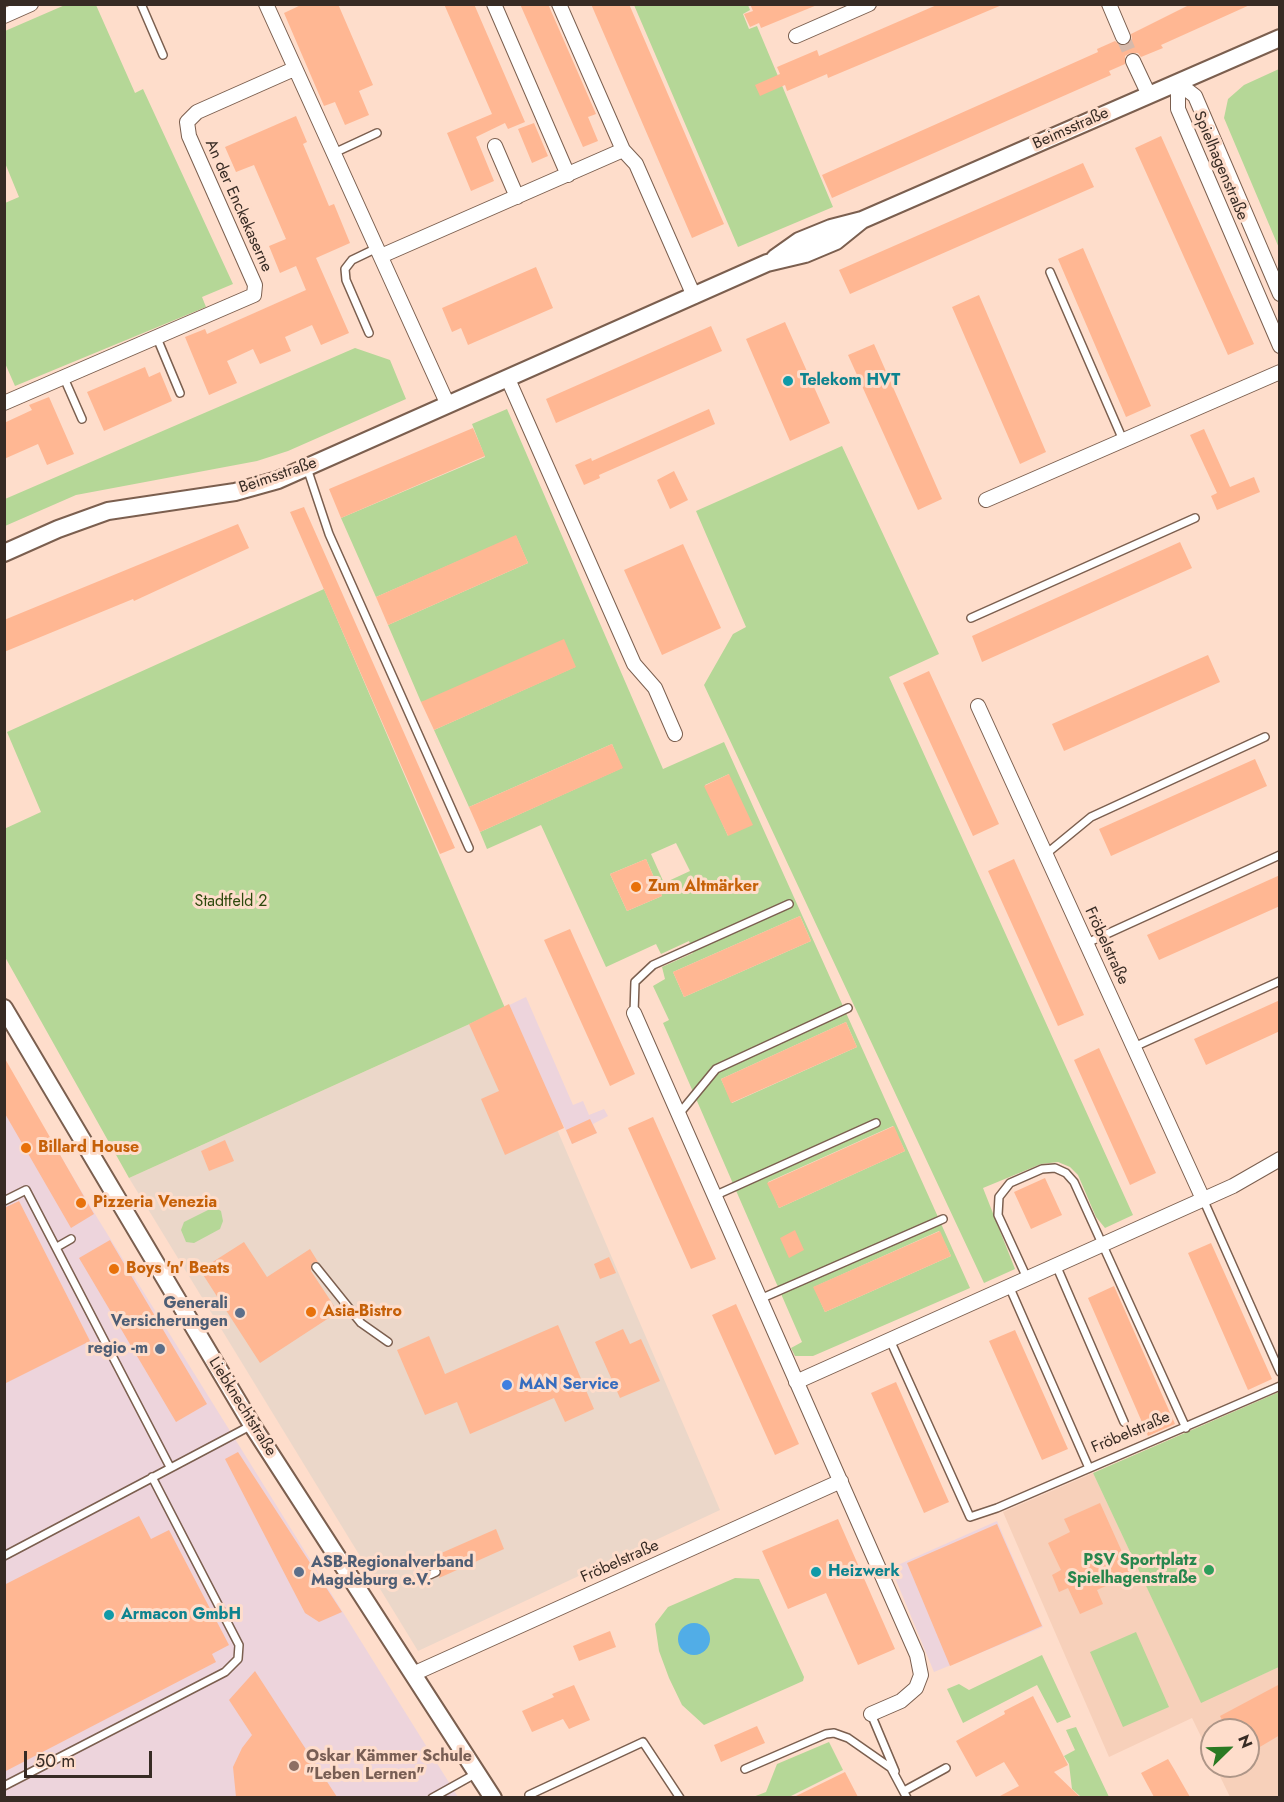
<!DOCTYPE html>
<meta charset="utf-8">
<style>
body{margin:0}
#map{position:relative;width:1284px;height:1802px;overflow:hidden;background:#feddcb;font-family:Jost,sans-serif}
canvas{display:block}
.frame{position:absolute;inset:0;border:6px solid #372b24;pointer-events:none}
.north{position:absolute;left:1200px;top:1718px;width:60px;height:60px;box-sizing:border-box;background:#feddcb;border:2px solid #ae9688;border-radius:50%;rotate:67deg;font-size:16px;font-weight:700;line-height:24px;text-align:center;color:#372b24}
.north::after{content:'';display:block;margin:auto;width:21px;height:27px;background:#2a7a23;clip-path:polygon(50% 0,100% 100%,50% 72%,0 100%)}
.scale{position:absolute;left:24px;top:1751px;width:128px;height:27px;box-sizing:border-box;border:3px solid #372b24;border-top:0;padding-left:8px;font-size:18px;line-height:21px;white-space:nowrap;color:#372b24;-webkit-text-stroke:4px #feddcb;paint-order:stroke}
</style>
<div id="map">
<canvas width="1284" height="1802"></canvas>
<div class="frame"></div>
<div class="north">N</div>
<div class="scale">50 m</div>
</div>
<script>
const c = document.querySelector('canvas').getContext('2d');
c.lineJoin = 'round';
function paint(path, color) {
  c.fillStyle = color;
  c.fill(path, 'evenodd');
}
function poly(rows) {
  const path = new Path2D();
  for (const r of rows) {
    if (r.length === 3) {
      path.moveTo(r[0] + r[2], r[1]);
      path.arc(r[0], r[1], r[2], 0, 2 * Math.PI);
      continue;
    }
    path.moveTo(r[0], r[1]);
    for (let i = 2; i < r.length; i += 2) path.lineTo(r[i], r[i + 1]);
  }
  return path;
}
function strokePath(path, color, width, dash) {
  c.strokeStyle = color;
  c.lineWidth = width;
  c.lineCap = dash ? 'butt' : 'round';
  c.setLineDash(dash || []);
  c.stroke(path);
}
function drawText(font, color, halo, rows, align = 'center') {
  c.font = font + ' Jost,sans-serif';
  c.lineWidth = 6;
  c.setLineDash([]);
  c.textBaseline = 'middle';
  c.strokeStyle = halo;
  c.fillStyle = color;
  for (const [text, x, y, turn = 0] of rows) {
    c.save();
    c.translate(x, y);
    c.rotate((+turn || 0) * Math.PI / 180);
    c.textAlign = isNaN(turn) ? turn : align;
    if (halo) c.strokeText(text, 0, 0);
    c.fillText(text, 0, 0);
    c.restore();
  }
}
const commercial = poly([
 [505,1008,720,1510,418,1651,129,1178]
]);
const industrial = poly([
 [526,997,573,1105,583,1101,589,1115,604,1109,608,1116,593,1124,597,1133,572,1144,562,1122,551,1127,499,1010],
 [4,1061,98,1219,458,1797,5,1797],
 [997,1521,1043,1627,934,1672,891,1568]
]);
const built = poly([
 [1093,1473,1201,1702,1279,1667,1279,1797,1230,1797,1215,1766,1248,1766,1248,1730,1212,1730,1212,1759,1192,1718,1109,1757,1003,1512]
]);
const green = poly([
 [65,5,96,5,135,93,143,89,233,284,202,297,206,307,15,386,4,361,5,203,19,197,5,163,5,31],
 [634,5,748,5,750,10,743,14,749,29,757,26,833,207,738,247],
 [1279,69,1279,248,1224,118,1228,99,1244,85],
 [355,348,390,360,406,399,288,451,257,461,76,495,5,526,5,499],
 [507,409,663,769,724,742,970,1288,813,1356,795,1356,791,1348,802,1342,663,1023,669,1020,653,986,665,979,662,967,693,953,689,941,661,954,656,944,606,967,541,825,487,849,480,832,622,768,612,744,469,807,434,730,575,667,421,702,388,625,528,563,516,536,376,597,341,518,485,457,472,424],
 [729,774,728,836,705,785],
 [676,843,690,871,664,883,651,854],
 [646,859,662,896,627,911,610,874],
 [800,916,811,941,684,997,673,972],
 [846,1022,857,1047,732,1103,721,1079],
 [893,1126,905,1151,779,1208,768,1182],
 [939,1231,951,1256,825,1312,814,1287],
 [842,446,939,654,889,677,1133,1215,1105,1228,1096,1217,1078,1175,1070,1167,1058,1162,1041,1164,983,1188,1015,1269,984,1283,704,685,733,634,746,627,696,511],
 [324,589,505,1008,129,1178,5,957,4,829,41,812,7,732],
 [214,1207,221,1211,223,1221,220,1229,194,1243,186,1242,181,1230,184,1222],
 [1279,1392,1279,1667,1201,1703,1093,1473],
 [735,1578,759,1579,804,1677,803,1681,704,1725,682,1705,669,1678,659,1651,655,1624,668,1607],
 [1136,1632,1169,1707,1123,1727,1090,1652],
 [1042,1655,1071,1717,1057,1723,1037,1685,963,1723,947,1689,959,1684,969,1690],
 [1076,1727,1109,1797,1081,1797,1072,1789,1069,1764,1064,1756,1075,1750,1066,1730],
 [829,1742,843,1770,789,1797,753,1797,766,1792,777,1764]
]);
const water = poly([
 [694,1639,16]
]);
const building = poly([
 [303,4,338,4,373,85,359,91,369,115,345,125,335,102,324,106,284,13],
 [444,4,474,4,525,122,508,129,505,123,476,137,494,181,471,191,447,133,492,114],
 [520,4,548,4,596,114,588,117,598,141,583,147],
 [591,4,629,4,724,224,692,238],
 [750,4,817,5,761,28,759,23,750,27,744,14,753,11],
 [939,4,1002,5,828,78,827,74,787,91,785,85,760,96,755,85,780,74,777,67,817,50,819,56],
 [1191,4,1252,4,1161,45,1163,48,1141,57,1138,53,1130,53,1125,56,1125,64,1109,71,1111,75,832,198,822,175,1098,52,1097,49,1115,41,1121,46,1127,45,1132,39,1131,34],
 [296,116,307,142,303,144,329,206,334,204,350,243,316,258,349,333,321,345,312,325,285,337,291,351,260,364,253,349,227,361,237,383,209,395,185,337,205,329,207,334,306,290,296,266,280,273,269,246,286,239,254,165,236,172,225,147],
 [534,123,548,156,532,163,518,129],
 [1161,136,1254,344,1228,355,1135,148],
 [1083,163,1094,187,850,294,839,270],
 [1083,248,1151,406,1126,417,1058,259],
 [536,267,553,308,468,345,461,328,452,332,442,308],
 [979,295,1046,452,1020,464,952,307],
 [785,322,830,423,790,441,746,339],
 [711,326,722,351,556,423,546,399],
 [874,344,942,499,918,510,848,355],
 [145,367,149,377,160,372,172,401,104,431,87,392],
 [49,397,74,454,47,465,38,444,4,459,4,423,32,410,29,405],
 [709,409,715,424,599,475,600,478,584,485,575,465,591,458,592,461],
 [473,428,485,456,341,518,329,489],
 [1204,429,1230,487,1254,477,1260,492,1217,510,1211,496,1217,493,1190,435],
 [674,471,688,500,670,509,657,480],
 [304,507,455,848,440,854,290,512],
 [238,524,249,548,134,601,133,599,4,652,4,620],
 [516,535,528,563,388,625,376,597],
 [1180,542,1192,568,982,662,972,636],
 [683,544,721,628,662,655,624,570],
 [564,639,576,667,434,730,421,702],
 [1208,655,1220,682,1064,751,1052,724],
 [929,671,999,824,973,836,903,683],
 [612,744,623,768,480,832,469,807],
 [1255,759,1267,786,1111,856,1099,829],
 [729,774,753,825,728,836,704,786],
 [646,859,662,896,627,911,610,874],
 [1014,859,1084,1015,1058,1026,988,871],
 [1280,875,1280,906,1159,960,1147,935],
 [800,916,811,941,684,997,673,972],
 [570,929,635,1074,610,1086,544,940],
 [1280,1000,1280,1031,1206,1065,1194,1039],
 [509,1004,564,1128,505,1155,481,1099,499,1091,469,1024],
 [846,1022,857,1047,731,1103,721,1079],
 [1099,1048,1156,1173,1130,1185,1074,1060],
 [4,1057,94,1214,71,1228,4,1112],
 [653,1117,716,1259,691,1269,628,1128],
 [590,1119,597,1133,572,1144,566,1130],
 [894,1126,905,1151,779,1208,767,1183],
 [225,1140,234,1161,209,1171,201,1151],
 [1045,1178,1062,1215,1031,1229,1014,1192],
 [19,1201,90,1341,4,1384,4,1208],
 [795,1230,804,1250,789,1258,780,1238],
 [940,1231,951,1256,825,1312,813,1287],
 [110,1240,207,1404,176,1422,79,1258],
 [244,1242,267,1277,310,1249,318,1262,312,1263,311,1271,338,1312,260,1363,200,1270],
 [1211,1243,1272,1379,1248,1390,1188,1253],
 [609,1257,616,1273,600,1279,594,1264],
 [1114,1286,1175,1424,1148,1436,1088,1298],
 [736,1304,799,1444,775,1455,712,1315],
 [558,1325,594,1409,565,1422,554,1398,470,1434,457,1402,425,1415,397,1350,429,1336,445,1374],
 [623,1329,630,1344,641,1339,660,1381,620,1398,595,1342],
 [1015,1330,1068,1449,1042,1460,989,1341],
 [896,1382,949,1502,924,1513,871,1393],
 [238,1452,342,1612,319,1622,305,1613,225,1459],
 [1100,1503,1132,1574,1097,1590,1103,1604,1080,1614,1068,1588,1059,1592,1052,1575,1061,1570,1048,1543,1070,1532,1064,1519],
 [139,1516,151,1539,169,1530,229,1645,212,1654,216,1662,4,1772,4,1585],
 [838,1519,895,1649,858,1665,826,1593,788,1609,762,1551],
 [997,1524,1042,1626,950,1666,907,1563],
 [496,1529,504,1549,439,1578,441,1570,434,1567,430,1558],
 [610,1631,616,1647,579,1661,573,1646],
 [255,1671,281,1711,337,1797,236,1797,233,1767,242,1748,252,1735,229,1700],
 [1280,1684,1280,1735,1248,1754,1248,1730,1227,1730,1220,1716],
 [574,1685,590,1720,569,1729,563,1719,532,1732,522,1711,554,1697,552,1694],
 [1033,1696,1068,1765,1054,1772,1080,1797,998,1797,1019,1786,1004,1762,976,1777,956,1741,1005,1714,1004,1711],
 [757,1726,765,1743,721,1762,714,1745],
 [1168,1759,1174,1769,1190,1797,1154,1797,1141,1773],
 [845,1772,858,1797,794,1797]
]);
const minorTunnel = poly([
 [1123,37,1133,61]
]);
const service = poly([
 [141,4,163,55],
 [334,153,377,133],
 [1050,272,1123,440],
 [369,333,346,280,345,269,352,260,377,248],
 [157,338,180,393],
 [64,378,82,419],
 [307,468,329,534,469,848],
 [971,618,1195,518],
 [1046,854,1091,817,1265,737],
 [1087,943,1280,855],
 [634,1013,635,982,653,965,789,904],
 [1134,1047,1280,981],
 [679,1114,716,1069,848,1008],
 [714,1196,876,1123],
 [1203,1199,1280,1372],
 [4,1201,26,1190,170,1467],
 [57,1247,71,1239],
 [1056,1265,1124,1422],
 [316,1267,361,1323,388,1342],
 [1027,1278,998,1215,999,1197,1010,1183,1042,1169,1055,1168,1066,1173,1074,1182,1186,1428],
 [1009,1286,1089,1468],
 [760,1299,943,1219],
 [890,1340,970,1517,997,1508,1280,1386],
 [4,1556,252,1425],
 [423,1578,436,1572],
 [871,1714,895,1771],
 [745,1769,826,1734,834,1733,848,1738,891,1768,907,1798],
 [4,1786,225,1672,238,1659,239,1645,152,1477],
 [904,1791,946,1768],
 [529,1795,643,1742,680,1798],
 [432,1798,477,1773]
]);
const minor = poly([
 [266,4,448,405],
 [494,4,568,175],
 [559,4,623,150,636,164,694,296],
 [1109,4,1123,37],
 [4,16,31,4],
 [796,36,869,4],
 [1133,61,1149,95],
 [1178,83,1178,109,1280,346],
 [1178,83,1195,96,1280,294],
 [495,146,517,197],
 [381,256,623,150],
 [508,379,634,664,655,688,675,734],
 [4,403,254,295,255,285,189,136,187,122,197,112,294,69],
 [986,500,1280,372],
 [978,706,1203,1199],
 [634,1013,917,1655,921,1675,916,1688,901,1701,871,1714],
 [796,1382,1233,1186,1280,1159],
 [413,1674,841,1481]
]);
const tertiary = poly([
 [775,258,799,241,831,228,862,220,1280,38],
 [4,553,58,529,108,511,235,492,278,480,767,263,805,254,836,241,862,220],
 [4,1008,252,1425,493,1798]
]);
const markers = [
 [788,381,6,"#0f9aa8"],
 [636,887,6,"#e8710a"],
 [26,1148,6,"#e8710a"],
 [81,1203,6,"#e8710a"],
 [114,1269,6,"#e8710a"],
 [311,1312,6,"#e8710a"],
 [240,1313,6,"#5c6f8a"],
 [160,1349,6,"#5c6f8a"],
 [507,1385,6,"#3f7fe0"],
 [1209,1570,6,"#2e9e5b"],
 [299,1572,6,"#5c6f8a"],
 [816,1572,6,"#0f9aa8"],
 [109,1615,6,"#0f9aa8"],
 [294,1766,6,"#8d6e63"]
];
const streetNames = [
 ["Beimsstraße",1071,129,-24],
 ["Spielhagenstraße",1220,166,67],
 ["An der Enckekaserne",238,206,66],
 ["Beimsstraße",278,476,-19],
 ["Fröbelstraße",1106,946,65],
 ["Liebknechtstraße",242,1407,58],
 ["Fröbelstraße",1131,1433,-23],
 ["Fröbelstraße",620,1562,-24]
];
const cultureNames = [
 ["Telekom HVT",800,381],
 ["Heizwerk",828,1572],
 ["Armacon GmbH",121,1615]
];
const foodNames = [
 ["Zum Altmärker",648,887],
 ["Billard House",38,1148],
 ["Pizzeria Venezia",93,1203],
 ["Boys 'n' Beats",126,1269],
 ["Asia-Bistro",323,1312]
];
const parkNames = [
 ["Stadtfeld 2",231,902]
];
const serviceNames = [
 ["Generali",228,1304],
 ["Versicherungen",228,1322],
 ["regio -m",148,1349],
 ["ASB-Regionalverband",311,1563,"left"],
 ["Magdeburg e.V.",311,1581,"left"]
];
const shopNames = [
 ["MAN Service",519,1385]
];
const leisureNames = [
 ["PSV Sportplatz",1197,1561],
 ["Spielhagenstraße",1197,1579]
];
const educationNames = [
 ["Oskar Kämmer Schule",306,1757],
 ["\"Leben Lernen\"",306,1775]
];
paint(commercial, '#ebd7c9');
paint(industrial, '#edd4dc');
paint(built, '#f7d0ba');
paint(green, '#b5d797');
paint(water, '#51ade7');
paint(building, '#ffb793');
strokePath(minorTunnel, '#d6b9aa', 14, [14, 7]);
strokePath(service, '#7b5f4f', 10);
strokePath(minor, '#7b5f4f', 16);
strokePath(tertiary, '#7b5f4f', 20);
strokePath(service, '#fff', 7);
strokePath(minor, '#fff', 14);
strokePath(tertiary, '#fff', 16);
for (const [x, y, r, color] of markers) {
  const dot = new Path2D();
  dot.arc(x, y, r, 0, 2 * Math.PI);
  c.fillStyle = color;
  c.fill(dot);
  strokePath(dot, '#feddcb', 2);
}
drawText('16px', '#372b24', '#feddcb', streetNames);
drawText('bold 16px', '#0d838f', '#feddcb', cultureNames, 'left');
drawText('bold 16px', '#c56008', '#feddcb', foodNames, 'left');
drawText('16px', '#2e490d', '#feddcb', parkNames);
drawText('bold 16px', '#4e5e75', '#feddcb', serviceNames, 'right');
drawText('bold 16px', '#366cbe', '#feddcb', shopNames, 'left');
drawText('bold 16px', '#27864d', '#feddcb', leisureNames, 'right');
drawText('bold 16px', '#785e54', '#feddcb', educationNames, 'left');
</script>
